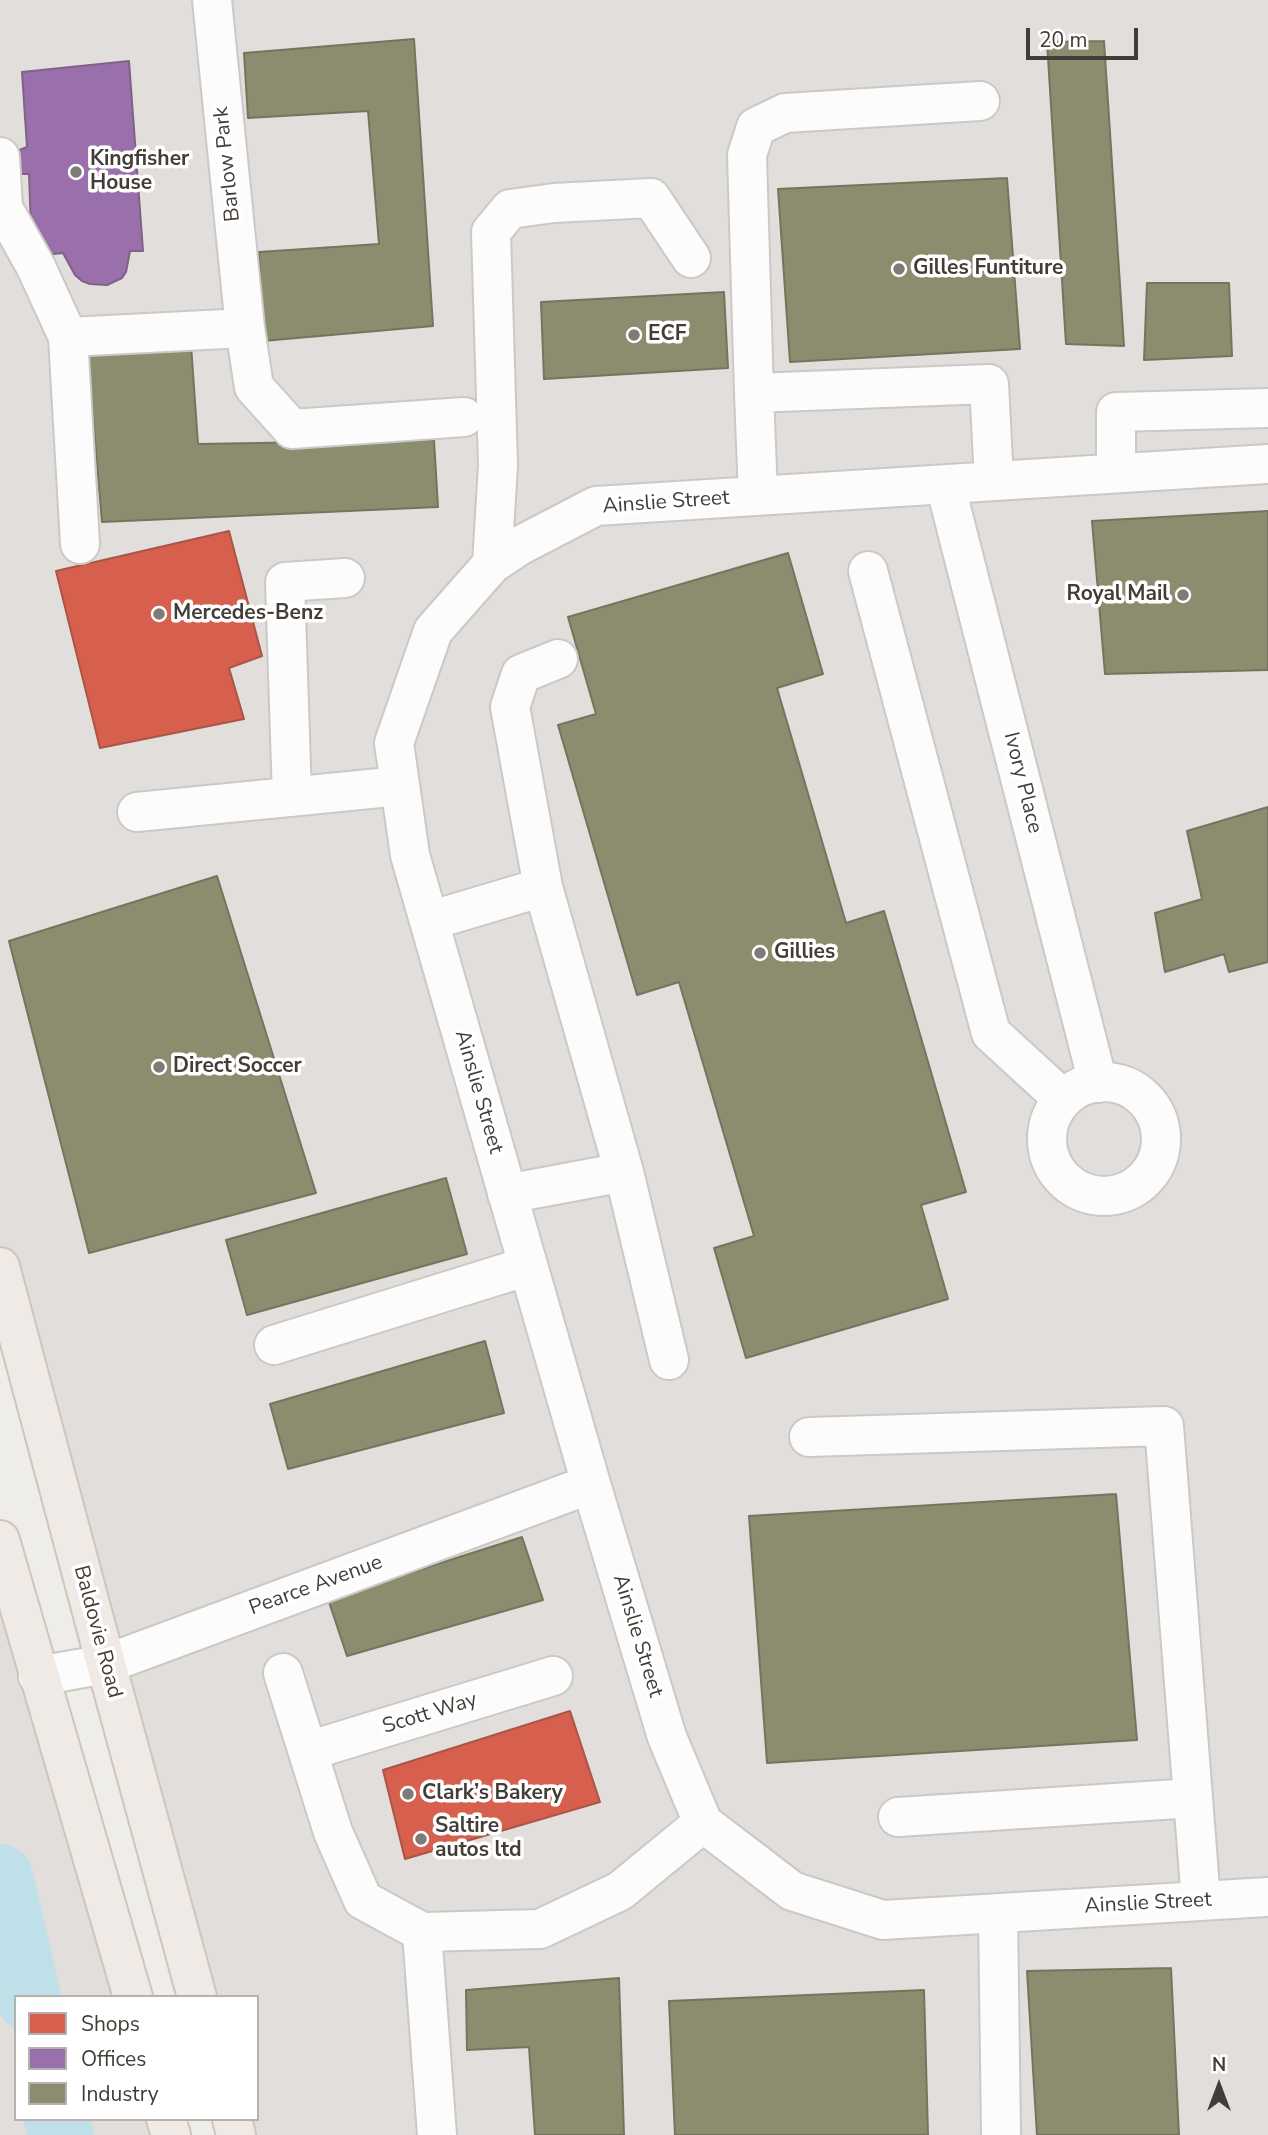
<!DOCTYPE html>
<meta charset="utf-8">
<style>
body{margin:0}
#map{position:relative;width:1268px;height:2135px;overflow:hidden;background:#efedea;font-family:"Nunito Sans",sans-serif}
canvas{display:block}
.legend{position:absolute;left:14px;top:1995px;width:245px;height:126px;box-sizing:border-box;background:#fff;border:2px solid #b4b1af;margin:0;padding:9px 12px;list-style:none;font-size:21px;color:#443d37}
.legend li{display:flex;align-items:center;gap:14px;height:35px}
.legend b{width:35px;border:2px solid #b4b1af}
.north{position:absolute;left:1184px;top:2051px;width:70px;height:70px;-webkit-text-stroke:5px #fff;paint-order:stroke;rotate:0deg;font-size:19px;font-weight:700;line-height:28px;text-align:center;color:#443d37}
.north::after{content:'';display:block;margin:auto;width:24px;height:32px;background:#443d37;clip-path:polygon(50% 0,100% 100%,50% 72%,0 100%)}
.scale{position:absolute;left:1026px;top:28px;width:112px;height:32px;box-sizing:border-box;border:4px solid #443d37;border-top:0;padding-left:9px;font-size:21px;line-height:24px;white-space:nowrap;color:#443d37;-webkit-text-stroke:5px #fff;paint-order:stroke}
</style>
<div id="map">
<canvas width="1268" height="2135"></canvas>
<ul class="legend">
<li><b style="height:19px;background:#d6604d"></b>Shops</li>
<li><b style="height:19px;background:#9970ab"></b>Offices</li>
<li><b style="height:19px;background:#8c8c6e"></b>Industry</li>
</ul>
<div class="north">N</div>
<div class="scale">20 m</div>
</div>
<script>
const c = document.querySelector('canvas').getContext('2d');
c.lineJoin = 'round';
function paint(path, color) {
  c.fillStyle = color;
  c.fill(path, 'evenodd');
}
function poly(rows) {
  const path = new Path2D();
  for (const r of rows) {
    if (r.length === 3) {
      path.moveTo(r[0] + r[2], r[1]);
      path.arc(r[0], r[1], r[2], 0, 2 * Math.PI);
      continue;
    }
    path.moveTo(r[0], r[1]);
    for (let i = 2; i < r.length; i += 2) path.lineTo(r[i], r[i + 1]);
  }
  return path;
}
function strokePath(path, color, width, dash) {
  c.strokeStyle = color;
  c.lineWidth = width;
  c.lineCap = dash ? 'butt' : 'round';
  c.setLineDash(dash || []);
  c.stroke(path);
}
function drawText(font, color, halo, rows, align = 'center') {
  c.font = font + ' "Nunito Sans",sans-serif';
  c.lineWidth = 7;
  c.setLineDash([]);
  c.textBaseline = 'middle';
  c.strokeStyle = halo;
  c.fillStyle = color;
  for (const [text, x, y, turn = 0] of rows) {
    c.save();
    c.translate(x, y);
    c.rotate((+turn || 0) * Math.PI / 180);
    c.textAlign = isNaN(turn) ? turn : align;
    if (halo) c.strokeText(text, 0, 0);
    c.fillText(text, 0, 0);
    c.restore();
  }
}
const industrial = poly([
 [0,0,1268,0,1268,2135,236,2135,232,2119,257,2119,257,1997,197,1997,0,1267],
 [0,1540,133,1997,16,1997,16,2119,166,2119,171,2135,0,2135]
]);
const shops = poly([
 [229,531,262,656,229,668,244,719,100,748,56,571,229,531],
 [570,1711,600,1802,405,1859,383,1770,570,1711]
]);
const offices = poly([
 [129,61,143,251,130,251,126,272,122,278,107,285,90,284,82,281,75,275,63,253,32,256,29,174,17,174,12,153,27,147,22,72,129,61]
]);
const industry = poly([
 [414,39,433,326,263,341,259,252,379,244,368,111,248,118,244,53,414,39],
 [1104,41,1124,346,1066,344,1047,42,1104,41],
 [1007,178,1020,349,790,362,778,189,1007,178],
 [1147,283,1229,283,1232,356,1144,360,1147,283],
 [724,292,728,368,544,379,541,302,724,292],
 [87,345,191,345,198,444,434,440,438,507,102,522,87,345],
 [1268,511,1268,670,1105,674,1092,521,1268,511],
 [788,553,823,674,777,688,846,923,884,911,966,1192,921,1205,948,1299,746,1358,714,1248,754,1236,679,982,637,995,558,725,596,714,568,617,788,553],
 [1268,807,1268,962,1229,972,1224,954,1165,972,1155,913,1202,899,1187,831,1268,807],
 [217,876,316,1193,89,1253,9,941,217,876],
 [446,1178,467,1254,247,1315,226,1240,446,1178],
 [485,1341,504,1413,288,1469,270,1404,485,1341],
 [1116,1494,1137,1740,767,1763,749,1516,1116,1494],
 [522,1537,543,1600,347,1656,328,1599,522,1537],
 [1171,1968,1179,2135,1037,2135,1027,1971,1171,1968],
 [619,1978,624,2135,535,2135,529,2047,467,2050,466,1990,619,1978],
 [924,1990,928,2135,675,2135,669,2001,924,1990]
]);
const river = poly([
 [0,1877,28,1997],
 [57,2119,61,2135]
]);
const minor = poly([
 [212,0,245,328,254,387,292,429,464,417],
 [0,157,3,208,36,267,68,337,245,328],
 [68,337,80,544],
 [754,393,747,155,756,127,785,113,980,101],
 [1268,464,596,506,519,546,492,564,433,631,394,743,410,855,591,1484,667,1737,703,1823,792,1891,883,1920,1268,1897],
 [1116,473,1116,412,1268,408],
 [945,484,1098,1083],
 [758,496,754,393,989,384,994,481],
 [492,564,498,465,491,232,510,209,554,203,651,198,691,258],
 [868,571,991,1033,1063,1099],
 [292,797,285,582,345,578],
 [137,812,400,786],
 [429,921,543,887,510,707,521,674,558,659],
 [1104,1139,57],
 [624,1172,669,1360],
 [507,1194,624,1172,543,887],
 [274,1345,528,1266],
 [809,1437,1164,1426,1201,1901],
 [283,1673,333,1832,363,1900,422,1932,540,1929,620,1891,703,1823],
 [38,1676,106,1664,591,1484],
 [308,1751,553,1676],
 [898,1817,1193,1798],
 [998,1913,1001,2135],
 [422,1932,437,2135]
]);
const major = poly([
 [0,1267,106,1664,197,1997],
 [0,1540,133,1997],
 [166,2119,171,2135],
 [232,2119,236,2135]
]);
const markers = [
 [76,172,7,"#807b76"],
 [899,269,7,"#807b76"],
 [634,335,7,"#807b76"],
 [1183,595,7,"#807b76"],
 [159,614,7,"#807b76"],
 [760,953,7,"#807b76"],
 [159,1067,7,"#807b76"],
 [408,1794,7,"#807b76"],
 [421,1839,7,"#807b76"]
];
const poiNames = [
 ["Kingfisher",90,160],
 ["House",90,184],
 ["Gilles Funtiture",913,269],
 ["ECF",648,335],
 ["Royal Mail",1169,595,"right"],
 ["Mercedes-Benz",173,614],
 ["Gillies",774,953],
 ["Direct Soccer",173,1067],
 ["Clark’s Bakery",422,1794],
 ["Saltire",435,1827],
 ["autos ltd",435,1851]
];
const streetNames = [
 ["Barlow Park",228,164,-96],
 ["Ainslie Street",666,503,-4],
 ["Ivory Place",1022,783,76],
 ["Ainslie Street",478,1092,74],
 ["Pearce Avenue",316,1586,-20],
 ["Baldovie Road",97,1632,75],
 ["Ainslie Street",637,1636,73],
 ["Scott Way",430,1714,-17],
 ["Ainslie Street",1148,1904,-3]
];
paint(industrial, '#e2dedb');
paint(shops, '#d6604d');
strokePath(shops, '#aa5646', 2);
paint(offices, '#9970ab');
strokePath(offices, '#806188', 2);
paint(industry, '#8c8c6e');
strokePath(industry, '#76745e', 2);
strokePath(river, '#bfdfe9', 66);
strokePath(minor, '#cbc9c6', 42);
strokePath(major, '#cfc5ba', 42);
strokePath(minor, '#fdfcfc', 38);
strokePath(major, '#efeae5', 38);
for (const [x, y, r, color] of markers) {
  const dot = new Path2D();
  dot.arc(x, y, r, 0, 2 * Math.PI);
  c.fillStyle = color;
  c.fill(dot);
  strokePath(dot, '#fff', 2.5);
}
drawText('bold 21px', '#443d37', '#fff', poiNames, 'left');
drawText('21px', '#443d37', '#fff', streetNames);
</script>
